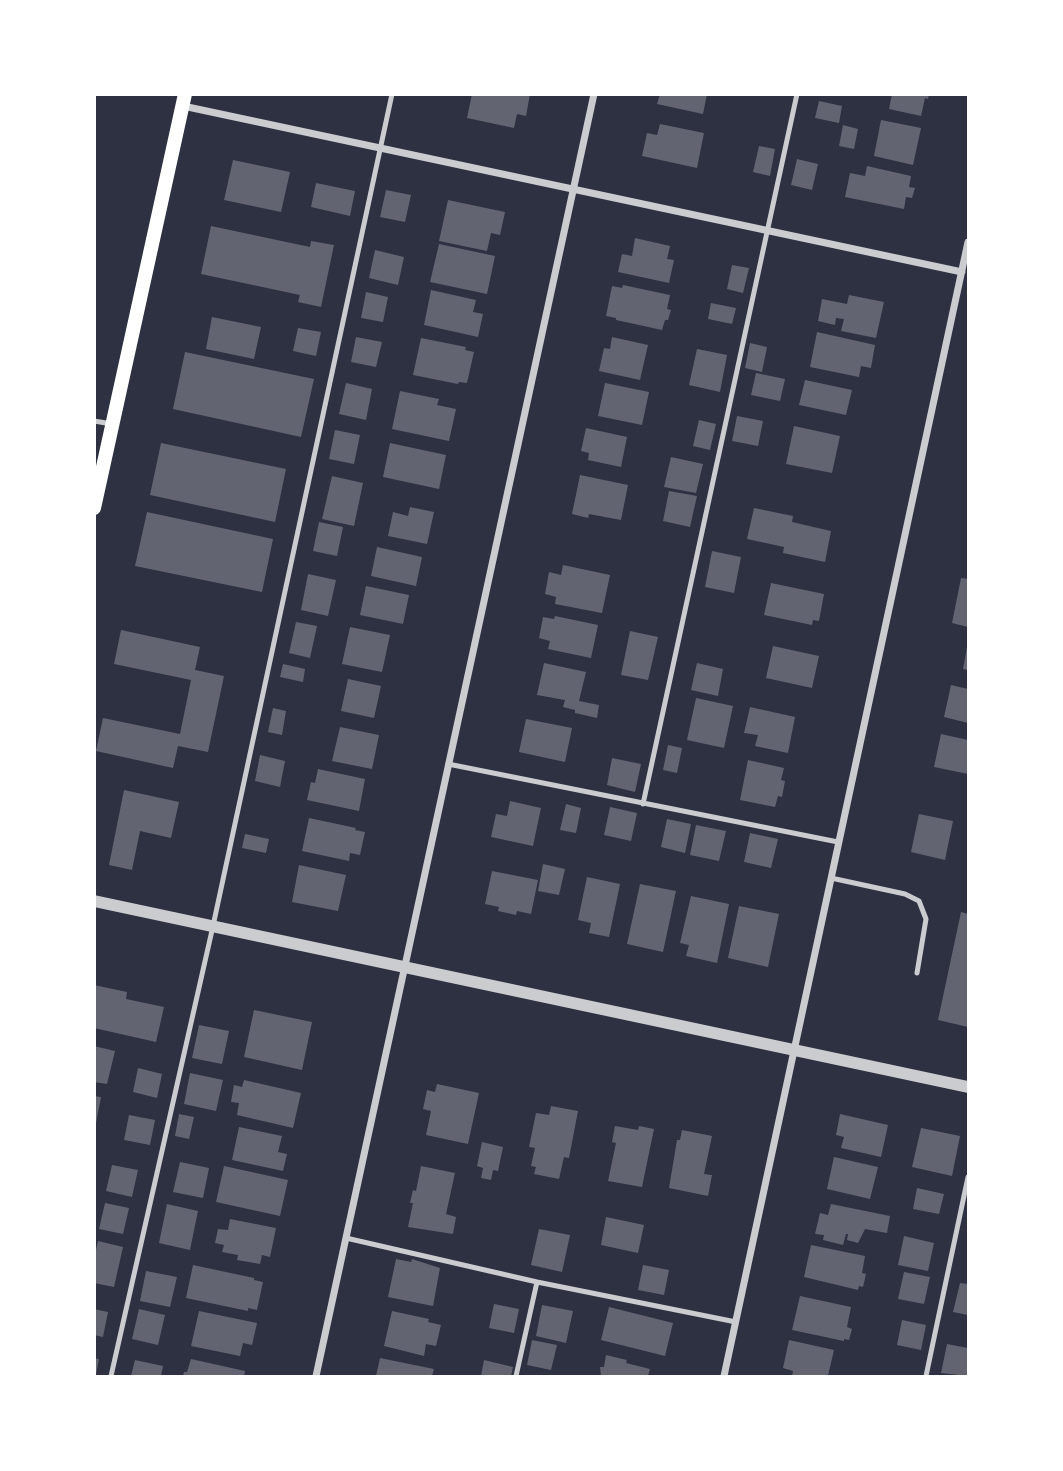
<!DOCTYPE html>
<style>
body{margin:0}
#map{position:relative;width:1063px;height:1471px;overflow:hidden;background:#2d3142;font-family:"Sofia Sans Condensed",sans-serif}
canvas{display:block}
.frame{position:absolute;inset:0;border:96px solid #fff;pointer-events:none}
</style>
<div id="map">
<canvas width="1063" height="1471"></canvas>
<div class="frame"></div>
</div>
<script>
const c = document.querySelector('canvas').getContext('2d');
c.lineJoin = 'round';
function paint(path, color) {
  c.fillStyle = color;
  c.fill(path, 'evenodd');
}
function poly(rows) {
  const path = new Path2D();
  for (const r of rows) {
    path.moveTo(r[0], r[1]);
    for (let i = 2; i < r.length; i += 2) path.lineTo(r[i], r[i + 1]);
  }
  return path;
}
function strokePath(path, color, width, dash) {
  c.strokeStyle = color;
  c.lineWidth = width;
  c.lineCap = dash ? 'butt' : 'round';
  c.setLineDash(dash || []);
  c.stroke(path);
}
const building = poly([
 [472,94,530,94,526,116,517,114,514,128,467,118],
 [660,94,707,94,703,114,657,104],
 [892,94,929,94,928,99,925,98,921,116,889,109],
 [819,101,842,106,839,123,815,118],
 [881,120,921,128,913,165,874,156],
 [660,124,704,133,697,168,642,156,647,133,657,135],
 [843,125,858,129,854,149,839,146],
 [759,146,775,149,770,176,753,172],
 [797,159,818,164,812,190,791,185],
 [233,160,290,172,281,212,224,200],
 [867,166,911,176,909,187,915,188,912,198,906,197,904,209,845,197,850,173,865,176],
 [316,183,355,191,350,216,311,207],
 [386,190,411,195,405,222,380,217],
 [448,200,505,212,500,235,491,233,487,251,439,241],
 [211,226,310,247,311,241,334,245,321,307,298,302,300,295,201,274],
 [635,238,670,246,667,259,674,260,669,283,618,272,622,254,632,256],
 [439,244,495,256,487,294,430,282],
 [375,250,404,257,398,285,369,278],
 [732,265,749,268,743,293,727,289],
 [623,285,670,295,667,309,671,310,668,320,665,320,662,330,616,320,616,318,606,316,612,286,622,288],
 [431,290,476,300,473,312,483,314,478,337,424,325],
 [366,292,388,297,383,322,361,318],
 [849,295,884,302,876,338,841,331,844,319,836,318,835,325,818,321,822,299,847,304],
 [711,303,736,308,732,324,708,319],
 [212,317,261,327,254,359,206,349],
 [298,328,321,332,316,356,293,351],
 [817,332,875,345,871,368,861,366,859,377,810,367],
 [356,337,382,342,376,367,351,362],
 [612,337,648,345,640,380,599,371,604,348,610,349],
 [421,338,466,347,465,350,474,352,467,383,459,382,458,384,413,375],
 [750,343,767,347,762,372,745,368],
 [697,349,727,355,720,392,689,385],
 [185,352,314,379,301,437,173,409],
 [756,373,785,379,780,401,751,395],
 [805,380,852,390,846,415,799,405],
 [346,383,372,389,366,420,339,414],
 [605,383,649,392,642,425,598,416],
 [400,391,439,399,437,405,456,409,449,441,392,429],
 [737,416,763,421,758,446,732,441],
 [699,420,716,424,710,450,693,446],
 [794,426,840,436,832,473,786,464],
 [586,428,627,437,621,467,588,460,589,453,581,451],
 [335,430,360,435,354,464,329,459],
 [161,443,286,469,275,522,150,495],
 [390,443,446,455,439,489,383,477],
 [671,457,703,464,696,493,664,487],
 [580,475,628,485,621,520,589,514,588,518,572,514],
 [332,476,363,483,354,526,322,519],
 [669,491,697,496,690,527,663,521],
 [410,507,434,512,427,544,388,536,393,512,408,516],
 [754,508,793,516,792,522,831,531,825,562,783,553,784,547,747,539],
 [147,512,273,539,262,592,135,566],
 [319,522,343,527,337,556,313,551],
 [377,547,422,557,416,586,371,576],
 [712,551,741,557,734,593,705,587],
 [563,565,610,575,602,613,555,604,556,597,545,594,549,572,561,575],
 [308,574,336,580,328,616,301,610],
 [961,578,968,579,968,627,952,623],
 [771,583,824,594,819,621,813,620,812,625,764,615],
 [366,586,409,595,403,624,360,615],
 [555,616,598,625,591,658,548,649,550,641,539,638,543,617,554,619],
 [296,622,317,626,310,658,289,653],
 [350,627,390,635,382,672,342,664],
 [121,630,200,647,195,670,224,676,208,752,178,746,173,768,96,751,103,718,180,734,191,680,114,664],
 [630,631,658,637,648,680,621,675],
 [773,646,819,656,812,688,766,678],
 [967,647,968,647,968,670,963,669],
 [544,663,586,672,579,701,599,705,597,718,575,713,575,710,563,707,565,700,537,695],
 [697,663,723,669,718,696,691,690],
 [283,664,305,669,303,682,280,677],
 [348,679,381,686,374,718,341,711],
 [951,685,968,689,968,723,944,717],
 [696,698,733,706,724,748,687,740],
 [750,707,795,717,788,753,755,746,758,735,744,733],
 [273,708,286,711,282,735,268,732],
 [526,719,572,728,565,762,519,752],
 [340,727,379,735,372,769,332,761],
 [941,734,968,740,968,774,934,767],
 [668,745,682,748,677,773,663,770],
 [260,755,285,761,280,787,255,781],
 [612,758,641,764,635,792,607,785],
 [748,760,784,768,781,780,785,781,782,797,778,796,775,807,740,800],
 [318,769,365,779,359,811,307,800,311,782,315,783],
 [124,790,179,802,171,838,140,831,132,870,109,865],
 [510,801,541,808,533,846,491,837,496,814,507,816],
 [566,804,581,808,576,833,560,830],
 [610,807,637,813,631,841,604,835],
 [919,814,953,821,945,860,911,852],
 [309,818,356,828,355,830,365,832,360,855,350,853,349,861,302,851],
 [667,819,691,824,685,853,661,847],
 [696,825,726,831,719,861,690,855],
 [750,833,778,839,771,868,744,862],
 [245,834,269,839,266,853,242,848],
 [543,864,565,869,559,895,538,891],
 [299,865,346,875,338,911,292,902],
 [492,871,538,880,531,914,517,911,516,915,498,911,499,907,485,904],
 [587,877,620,884,609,937,589,933,591,923,578,920],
 [640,884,676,891,663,952,627,944],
 [691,896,729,904,717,963,686,956,689,945,680,943],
 [739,906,779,914,768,967,728,958],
 [961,912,968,914,968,1027,938,1020],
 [94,985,127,992,126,999,164,1007,156,1042,94,1028],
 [254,1010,312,1022,302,1070,244,1057],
 [199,1025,229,1031,222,1064,192,1058],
 [94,1046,115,1051,107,1084,94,1082],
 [138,1068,162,1074,157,1098,133,1092],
 [190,1073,223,1080,216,1111,184,1104],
 [244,1080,301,1093,293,1128,237,1115,239,1103,231,1102,234,1085,242,1087],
 [437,1084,479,1093,468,1144,426,1135,431,1111,423,1109,427,1090,435,1092],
 [94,1096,101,1097,96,1123,94,1122],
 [551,1106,578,1111,569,1158,564,1157,559,1179,534,1174,536,1167,531,1166,535,1148,529,1147,536,1113,549,1115],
 [179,1114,194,1117,189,1139,175,1136],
 [840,1114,888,1125,881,1157,841,1148,844,1137,836,1135],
 [129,1115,155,1120,150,1145,124,1140],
 [615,1126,638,1130,639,1126,654,1129,642,1187,608,1181,616,1143,612,1142],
 [239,1127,282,1136,278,1152,287,1154,283,1171,232,1160],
 [921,1128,960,1136,952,1176,912,1167],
 [682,1130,712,1136,704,1174,712,1175,708,1196,669,1188,677,1140,680,1140],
 [482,1142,503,1147,498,1171,493,1170,491,1180,481,1178,483,1168,477,1166],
 [834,1157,878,1167,870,1199,827,1189],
 [180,1162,209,1168,203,1198,173,1192],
 [112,1165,138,1170,132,1197,106,1191],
 [224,1166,288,1180,280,1216,216,1202],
 [421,1166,455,1173,446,1214,456,1217,453,1234,408,1227,413,1203,410,1203,413,1190,416,1191],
 [917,1188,944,1194,939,1214,913,1209],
 [105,1203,129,1208,123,1234,99,1229],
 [167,1204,198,1211,190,1250,159,1243],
 [831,1204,890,1216,887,1233,865,1229,858,1243,847,1240,848,1234,846,1234,843,1245,823,1240,824,1235,815,1234,820,1213,828,1215],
 [606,1217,644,1225,638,1253,601,1245],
 [230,1219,276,1228,270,1257,262,1255,260,1264,237,1260,238,1255,222,1252,224,1245,215,1243,218,1229,228,1230],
 [539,1229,570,1235,562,1272,531,1265],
 [904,1236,934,1243,928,1271,898,1265],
 [98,1241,123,1247,114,1287,94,1283,94,1258],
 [811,1245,865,1256,862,1273,866,1274,863,1287,859,1286,858,1290,804,1277],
 [396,1259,411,1262,412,1259,440,1268,433,1306,388,1297],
 [193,1265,254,1278,254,1280,263,1282,257,1310,248,1308,248,1311,186,1298],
 [643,1265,669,1270,664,1295,638,1290],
 [146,1271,177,1277,170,1307,140,1301],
 [904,1272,930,1277,924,1304,898,1299],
 [960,1283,968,1284,968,1315,953,1312],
 [800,1296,851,1307,847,1327,852,1329,849,1340,844,1339,844,1341,792,1330],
 [494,1304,519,1309,514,1333,489,1328],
 [542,1305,573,1311,566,1343,536,1336],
 [609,1307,673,1323,665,1356,601,1340],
 [94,1309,108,1312,103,1337,94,1335],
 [139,1309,165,1315,158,1345,132,1339],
 [199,1311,257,1323,252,1345,243,1343,240,1356,191,1346],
 [392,1311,429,1319,428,1322,441,1325,436,1346,426,1344,424,1356,384,1346],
 [902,1320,926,1325,921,1350,897,1345],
 [532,1340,557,1345,551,1370,527,1365],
 [789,1340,834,1350,828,1376,792,1376,793,1371,783,1368],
 [947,1344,968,1348,968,1376,941,1373],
 [606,1355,627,1360,626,1363,650,1369,648,1376,601,1376,600,1367,604,1367],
 [94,1358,99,1359,96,1375,94,1375],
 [380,1358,434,1369,432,1376,376,1376],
 [191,1359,245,1371,244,1376,183,1376,184,1372,187,1372],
 [135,1360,163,1366,161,1376,131,1376],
 [484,1360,513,1367,511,1376,481,1376]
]);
const service = poly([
 [94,421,112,424],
 [448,764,838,842],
 [643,804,797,94],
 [831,878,905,894,919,901,926,919,917,973],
 [346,1238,537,1282,736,1322],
 [111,1376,213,926,392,94],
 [516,1376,537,1282],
 [926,1376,968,1177]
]);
const minor = poly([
 [183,106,962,272],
 [316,1376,594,94],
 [724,1376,968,242]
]);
const tertiary = poly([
 [94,901,968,1087]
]);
const secondary = poly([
 [94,508,185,94]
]);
paint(building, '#626471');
strokePath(service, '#caccd0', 5);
strokePath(minor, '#caccd0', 7);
strokePath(tertiary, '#caccd0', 12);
strokePath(secondary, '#fff', 14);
</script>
